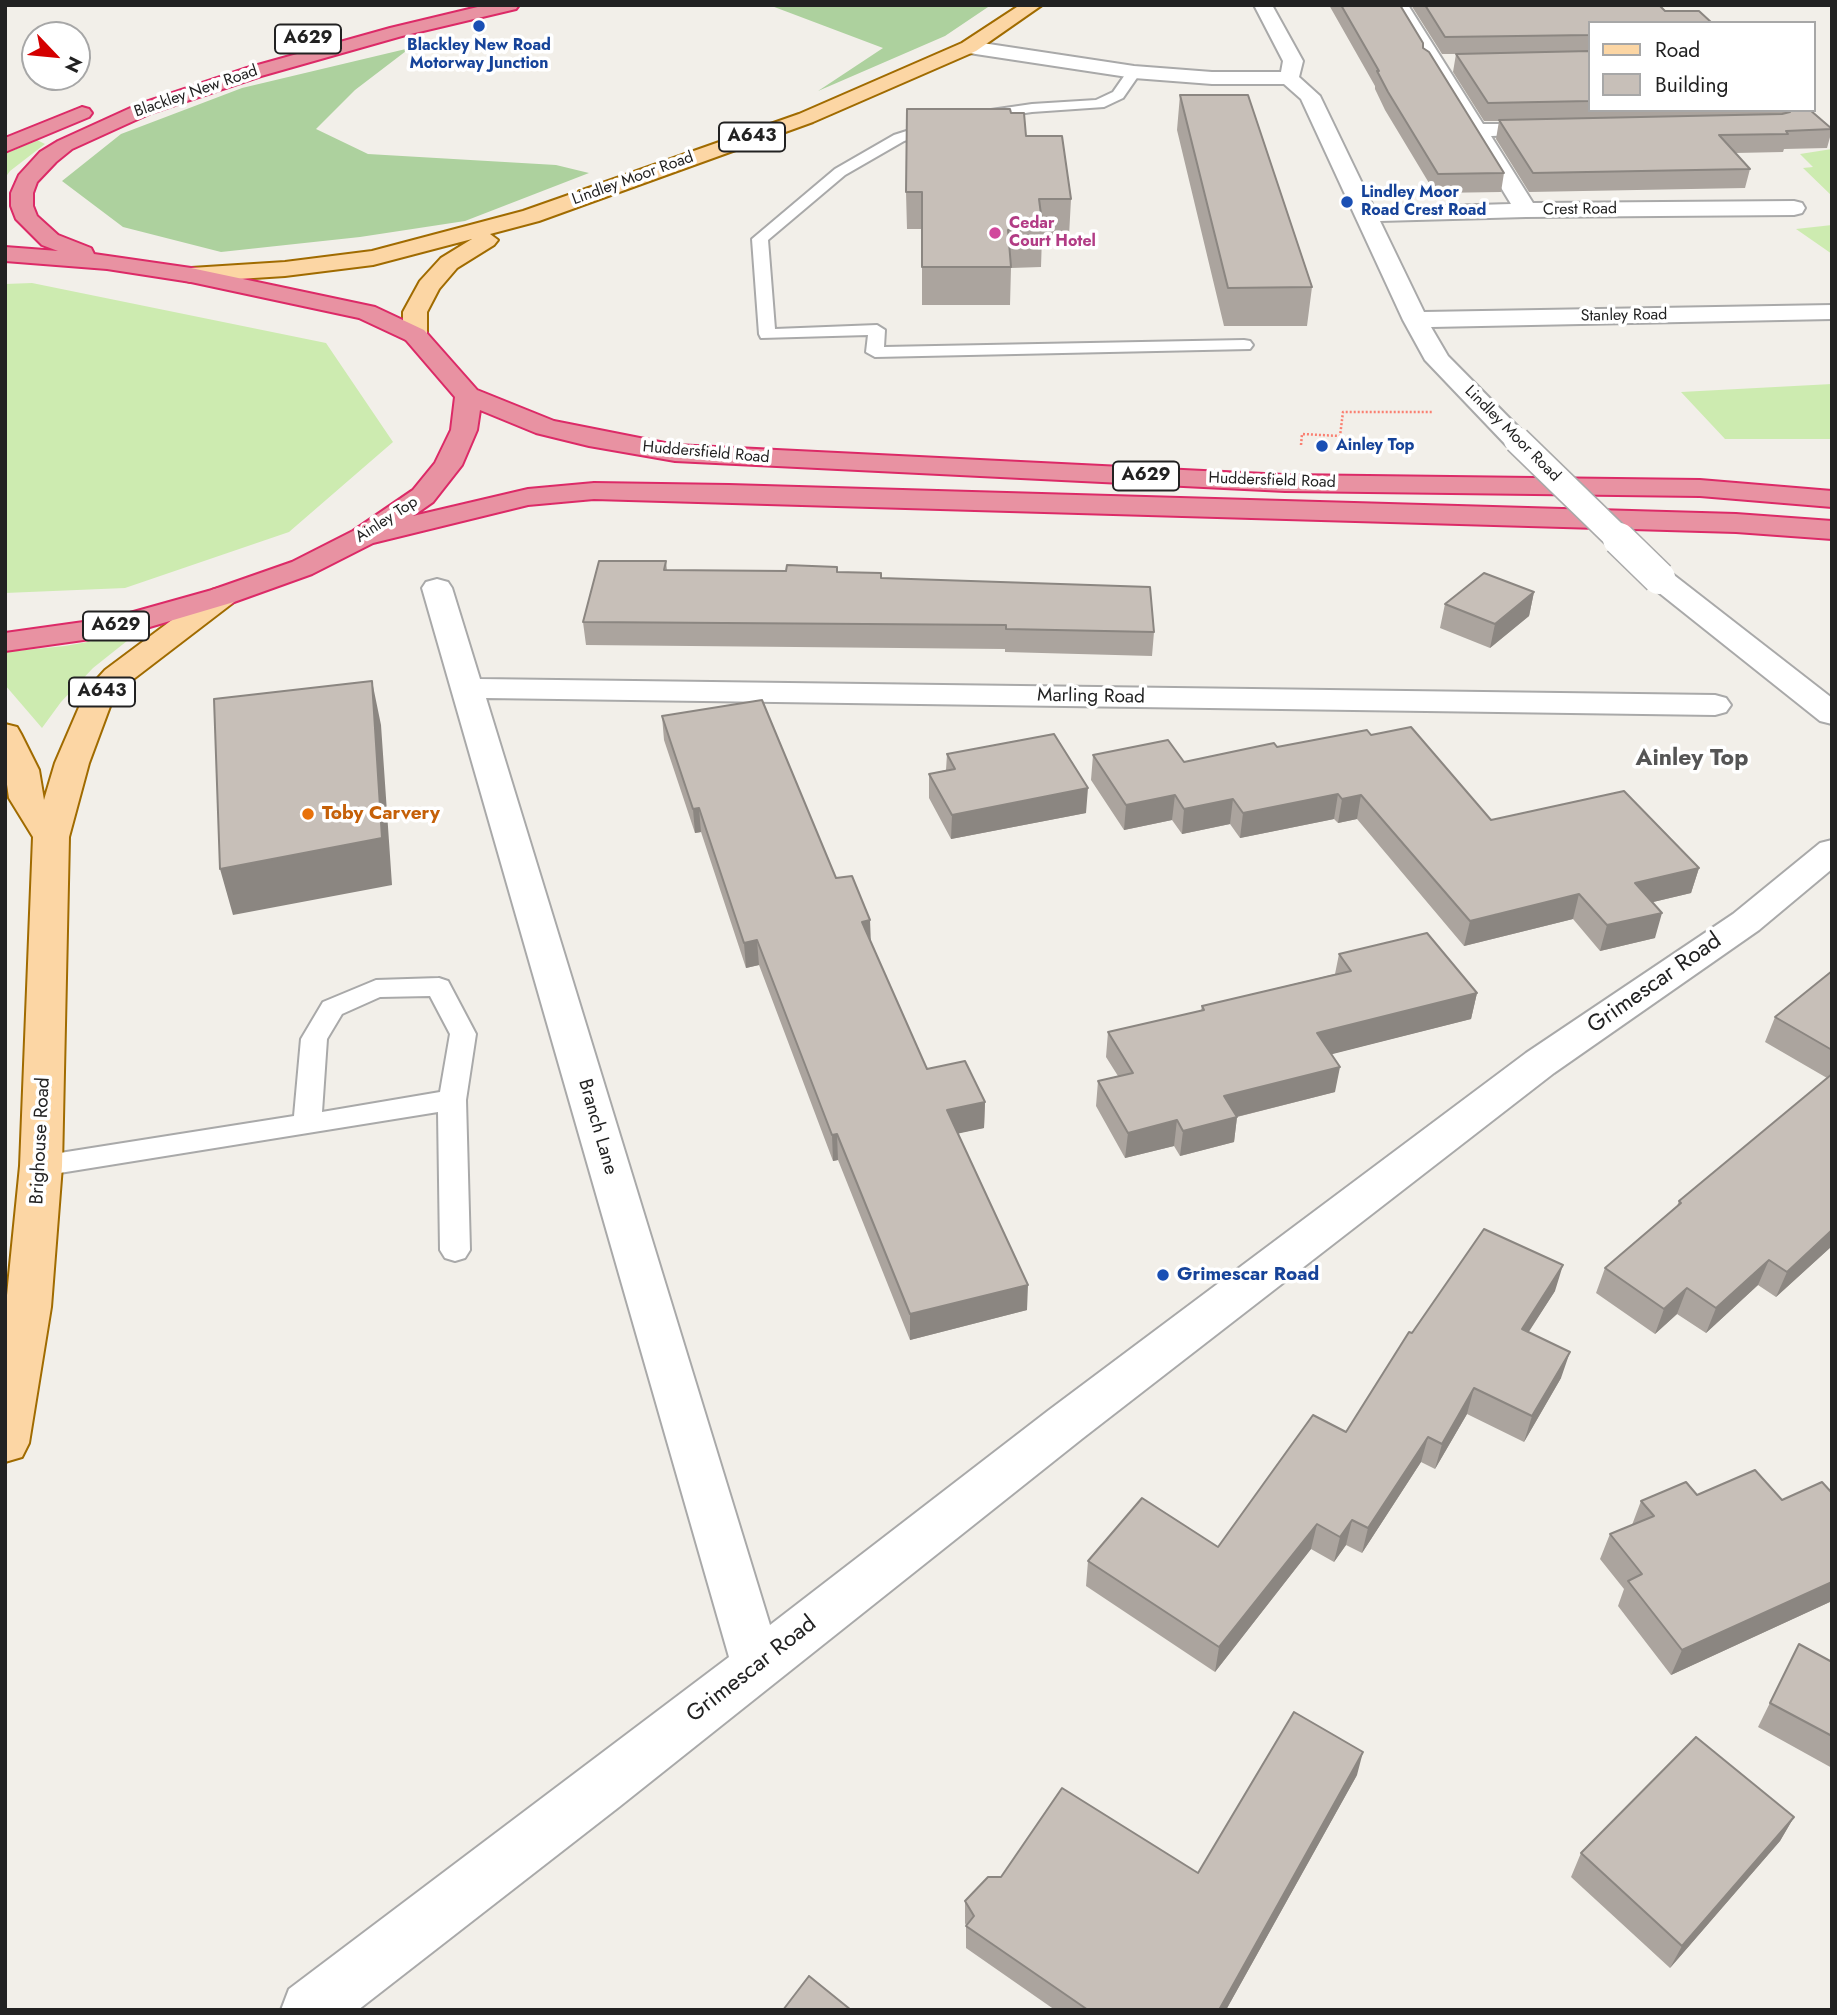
<!DOCTYPE html>
<style>
body{margin:0}
#map{position:relative;width:1837px;height:2015px;overflow:hidden;background:#f2efe9;font-family:Jost,sans-serif}
canvas{display:block}
.frame{position:absolute;inset:0;border:7px solid #222;pointer-events:none}
.legend{position:absolute;left:1588px;top:21px;width:228px;height:91px;box-sizing:border-box;background:#fff;border:2px solid #a7a7a7;margin:0;padding:9px 12px;list-style:none;font-size:21px;color:#222}
.legend li{display:flex;align-items:center;gap:14px;height:35px}
.legend b{width:35px;border:2px solid #a7a7a7}
.north{position:absolute;left:21px;top:21px;width:70px;height:70px;box-sizing:border-box;background:#fff;border:2px solid #a7a7a7;border-radius:50%;rotate:116deg;font-size:19px;font-weight:700;line-height:28px;text-align:center;color:#222}
.north::after{content:'';display:block;margin:auto;width:24px;height:32px;background:#d40000;clip-path:polygon(50% 0,100% 100%,50% 72%,0 100%)}
</style>
<div id="map">
<canvas width="1837" height="2015"></canvas>
<div class="frame"></div>
<ul class="legend">
<li><b style="height:9px;background:#fcd6a4"></b>Road</li>
<li><b style="height:19px;background:#c7bfb8"></b>Building</li>
</ul>
<div class="north">N</div>
</div>
<script>
const c = document.querySelector('canvas').getContext('2d');
c.lineJoin = 'round';
function paint(path, color) {
  c.fillStyle = color;
  c.fill(path, 'evenodd');
}
function poly(rows) {
  const path = new Path2D();
  for (const r of rows) {
    path.moveTo(r[0], r[1]);
    for (let i = 2; i < r.length; i += 2) path.lineTo(r[i], r[i + 1]);
  }
  return path;
}
function strokePath(path, color, width, dash) {
  c.strokeStyle = color;
  c.lineWidth = width;
  c.lineCap = dash ? 'butt' : 'round';
  c.setLineDash(dash || []);
  c.stroke(path);
}
function drawText(font, color, halo, rows, align = 'center') {
  c.font = font + ' Jost,sans-serif';
  c.lineWidth = 7;
  c.setLineDash([]);
  c.textBaseline = 'middle';
  c.strokeStyle = halo;
  c.fillStyle = color;
  for (const [text, x, y, turn = 0] of rows) {
    c.save();
    c.translate(x, y);
    c.rotate((+turn || 0) * Math.PI / 180);
    c.textAlign = isNaN(turn) ? turn : align;
    if (halo) c.strokeText(text, 0, 0);
    c.fillText(text, 0, 0);
    c.restore();
  }
}
const grass = poly([
 [37,140,45,144,10,171,5,178,5,154],
 [1832,149,1832,196,1803,168,1813,167,1800,154],
 [1832,225,1832,254,1796,229],
 [32,283,326,343,393,442,289,532,125,588,5,593,5,284],
 [1832,384,1832,439,1725,439,1681,392],
 [137,633,93,668,61,702,42,728,5,685,5,652,65,646]
]);
const forest = poly([
 [769,5,991,5,945,36,818,91,883,48],
 [410,48,355,90,316,129,368,154,556,165,589,173,465,221,360,237,221,252,123,227,62,181,121,134,242,88]
]);
const path = poly([
 [1301,445,1302,434,1340,436,1343,412,1432,412]
]);
const lane = poly([
 [1134,68,1141,72,1123,98,1104,107,1032,112,964,122,904,141,845,175,768,240,775,329,877,325,885,330,884,347,1244,340,1250,341,1253,345,1250,349,875,357,866,352,868,335,761,338,759,334,752,239,835,169,894,135,957,115,1032,104,1096,100,1113,92,1129,69,1134,68],
 [439,978,448,981,476,1034,466,1100,470,1250,465,1258,455,1261,445,1258,440,1250,438,1112,41,1176,31,1173,27,1166,31,1159,41,1156,294,1116,301,1039,323,1002,376,980,439,978],
 [430,996,450,1034,440,1092,322,1112,327,1039,342,1014,380,997,430,996]
]);
const street = poly([
 [1254,5,1272,5,1303,61,1299,77,1320,96,1374,208,1511,204,1390,5,1408,5,1483,124,1557,124,1560,128,1557,132,1550,134,1491,136,1533,203,1794,201,1802,203,1805,208,1802,213,1794,215,1526,217,1380,221,1424,312,1832,305,1832,319,1431,327,1448,356,1531,440,1527,446,1517,448,1507,446,1425,360,1403,320,1301,99,1284,84,1212,84,1134,78,969,53,959,47,969,41,1134,66,1212,72,1281,72,1283,61,1254,5],
 [1659,569,1670,572,1832,698,1832,724,1820,721,1648,584,1644,578,1648,572,1659,569],
 [437,579,448,582,452,588,480,679,1715,695,1726,698,1731,705,1726,712,1715,715,486,698,770,1625,1049,1410,1526,1053,1733,914,1820,843,1832,840,1832,869,1759,930,1554,1073,1083,1438,619,1807,358,2010,281,2010,289,1989,729,1657,422,588,426,582,437,579]
]);
const primary = poly([
 [1020,5,1042,5,976,51,813,122,539,221,490,234,498,240,494,245,457,268,439,289,427,312,427,335,424,340,415,342,406,340,403,335,403,312,420,281,441,258,472,239,373,265,285,276,191,282,183,280,179,275,183,270,191,268,285,262,372,251,523,211,799,114,962,43,1020,5],
 [223,587,234,590,238,596,234,602,127,684,112,701,89,763,69,837,62,1166,51,1307,29,1443,22,1457,5,1462,5,1315,20,1166,33,837,9,798,5,771,5,724,17,727,21,734,39,770,44,800,55,763,86,691,105,670,212,590,223,587]
]);
const highway = poly([
 [486,5,519,5,516,9,402,36,261,76,151,113,72,149,56,162,37,182,33,193,33,206,37,216,58,235,91,248,94,254,191,268,375,307,424,330,477,390,554,421,675,445,1285,475,1700,480,1832,491,1832,507,1700,496,1285,491,675,461,589,446,536,433,480,410,477,430,462,465,433,502,413,516,528,489,594,483,729,485,1736,514,1832,521,1832,539,1736,532,594,499,528,505,373,543,312,574,234,602,126,634,5,651,5,633,112,618,212,590,292,562,353,531,413,490,435,463,451,430,455,397,406,340,359,318,191,282,107,269,5,261,5,247,58,251,42,245,16,219,11,206,11,193,19,175,40,152,58,141,137,105,247,68,390,28,486,5],
 [82,107,89,109,92,113,89,117,5,152,5,138,82,107]
]);
const streetBridgeFar1 = poly([
 [1517,440,1621,541]
]);
const streetBridge = poly([
 [1619,539,1659,578]
]);
const wall = poly([
 [1329,5,1400,5,1423,48,1504,173,1501,192,1435,193,1385,110,1375,89,1375,86],
 [1411,5,1659,5,1590,23,1590,110,1810,110,1832,130,1827,148,1784,149,1783,152,1735,153,1750,169,1745,188,1529,192,1496,139,1499,121,1484,121,1453,72,1456,54,1442,54],
 [1180,95,1312,287,1307,326,1224,326,1177,130],
 [1011,113,1026,136,1071,199,1069,236,1042,236,1041,267,1011,268,1010,305,922,305,922,229,907,229,906,192],
 [666,561,667,570,837,572,881,578,1154,632,1152,656,1005,652,1005,649,586,645,583,622],
 [1534,592,1529,616,1490,648,1440,628,1445,604],
 [662,716,836,878,871,942,927,1069,985,1102,984,1128,958,1133,1027,1310,910,1340,838,1160,833,1161,759,965,746,968,701,832,695,833,664,740],
 [1371,735,1491,820,1699,868,1691,893,1653,902,1655,938,1600,951,1573,919,1464,946,1357,819,1338,823,1334,819,1240,838,1230,824,1182,834,1172,820,1124,830,1091,780,1093,755,1184,762],
 [947,754,1086,813,951,839,929,798,929,774,946,770],
 [1339,954,1477,993,1471,1019,1331,1054,1335,1092,1237,1117,1234,1142,1180,1156,1174,1146,1125,1158,1096,1106,1098,1081,1118,1076,1106,1057,1108,1032,1201,1011,1202,1006,1335,974],
 [1832,971,1832,1246,1776,1297,1758,1285,1706,1333,1677,1314,1655,1334,1596,1293,1605,1268,1677,1206,1679,1201,1827,1078,1765,1042,1775,1017],
 [1555,1291,1528,1332,1561,1378,1524,1442,1467,1414,1435,1469,1421,1462,1362,1553,1346,1545,1334,1562,1311,1549,1215,1672,1086,1586,1088,1561,1218,1547,1346,1432,1412,1333],
 [1832,1493,1832,1601,1671,1675,1618,1606,1624,1589,1600,1559,1610,1534,1632,1525,1641,1501,1697,1495,1782,1500],
 [1799,1644,1832,1662,1832,1768,1758,1727],
 [1357,1775,1226,2010,1055,2010,966,1948,966,1926,965,1923,965,1901,1001,1877,1198,1873],
 [1794,1817,1780,1841,1670,1968,1571,1877,1581,1853]
]);
const shadedWall = poly([
 [1534,592,1529,616,1490,648,1495,624],
 [372,681,381,725,392,885,233,915,220,869],
 [1088,788,1086,813,951,839,952,815],
 [1338,794,1334,819,1240,838,1243,813],
 [1175,795,1172,820,1124,830,1126,805],
 [1361,795,1357,819,1338,823,1342,799],
 [1233,799,1230,824,1182,834,1184,809],
 [699,808,701,832,695,833,693,809],
 [1699,868,1691,893,1628,908,1635,883],
 [1579,894,1573,919,1464,946,1470,921],
 [1662,913,1655,938,1600,951,1607,925],
 [870,920,871,945,862,922],
 [757,940,759,965,746,968,744,943],
 [1477,993,1471,1019,1313,1059,1317,1033],
 [1340,1067,1335,1092,1220,1121,1224,1096],
 [985,1102,984,1128,947,1136,947,1110],
 [1237,1117,1234,1142,1180,1156,1183,1131],
 [1177,1120,1174,1146,1125,1158,1128,1133],
 [837,1134,838,1160,833,1161,832,1135],
 [1832,1230,1832,1246,1776,1297,1787,1272],
 [1769,1260,1758,1285,1706,1333,1716,1308],
 [1563,1265,1555,1291,1514,1355,1522,1329],
 [1028,1285,1027,1310,910,1340,910,1314],
 [1687,1288,1677,1314,1655,1334,1664,1309],
 [1570,1352,1561,1378,1524,1442,1532,1416],
 [1474,1388,1467,1414,1435,1469,1442,1444],
 [1428,1437,1421,1462,1362,1553,1368,1528],
 [1352,1520,1346,1545,1334,1562,1340,1537],
 [1317,1524,1311,1549,1215,1672,1219,1647],
 [1832,1582,1832,1601,1671,1675,1682,1650],
 [1363,1752,1357,1775,1226,2010,1219,2010],
 [1794,1817,1780,1841,1670,1968,1682,1946]
]);
const building = poly([
 [1341,5,1400,5,1423,43,1423,48,1429,52,1504,173,1438,174,1388,92,1377,71,1379,71,1341,5],
 [1425,5,1659,5,1665,11,1699,11,1712,23,1590,23,1590,35,1445,37,1425,5],
 [1590,51,1590,101,1488,103,1456,54,1590,51],
 [1180,95,1248,95,1312,287,1228,288,1180,95],
 [907,109,1010,109,1011,113,1024,113,1026,136,1062,136,1071,199,1039,199,1043,230,1008,230,1011,267,922,267,922,192,906,192,907,109],
 [1791,110,1810,110,1832,129,1786,131,1788,134,1719,135,1750,169,1533,173,1499,120,1782,114,1790,112,1791,110],
 [599,561,666,561,664,570,786,571,787,565,837,567,837,572,881,573,881,578,1150,587,1154,632,1006,629,1006,625,583,622,599,561],
 [1484,573,1534,592,1495,624,1445,604,1484,573],
 [372,681,382,838,220,869,214,699,372,681],
 [762,700,836,878,852,876,870,920,862,922,927,1069,965,1061,985,1102,947,1110,1028,1285,910,1314,837,1134,832,1135,757,940,744,943,699,808,693,809,662,716,762,700],
 [1411,727,1491,820,1624,791,1699,868,1635,883,1662,913,1607,925,1579,894,1470,921,1361,795,1342,799,1338,794,1243,813,1233,799,1184,809,1175,795,1126,805,1093,755,1168,740,1184,762,1274,743,1277,747,1367,730,1371,735,1411,727],
 [1054,734,1088,788,952,815,929,774,955,769,947,754,1054,734],
 [1427,933,1477,993,1317,1033,1340,1067,1224,1096,1237,1117,1183,1131,1177,1120,1128,1133,1098,1081,1133,1073,1108,1032,1204,1010,1202,1006,1351,971,1339,954,1427,933],
 [1832,971,1832,1050,1775,1017,1832,971],
 [1832,1074,1832,1230,1787,1272,1769,1260,1716,1308,1687,1288,1664,1309,1605,1268,1681,1203,1679,1201,1832,1074],
 [1484,1229,1563,1265,1522,1329,1570,1352,1532,1416,1474,1388,1442,1444,1428,1437,1368,1528,1352,1520,1340,1537,1317,1524,1219,1647,1088,1561,1142,1498,1218,1547,1313,1415,1346,1432,1409,1332,1412,1333,1484,1229],
 [1755,1470,1782,1500,1822,1482,1832,1493,1832,1582,1682,1650,1628,1581,1642,1574,1610,1534,1654,1516,1641,1501,1686,1482,1697,1495,1755,1470],
 [1799,1644,1832,1662,1832,1736,1770,1703,1799,1644],
 [1294,1712,1363,1752,1219,2010,1088,2010,966,1926,974,1916,965,1901,988,1877,1001,1877,1062,1788,1198,1873,1294,1712],
 [1696,1737,1794,1817,1682,1946,1581,1853,1696,1737],
 [809,1976,851,2010,783,2010,809,1976]
]);
const markers = [
 [479,26,7,"#1a4fb4"],
 [1347,202,7,"#1a4fb4"],
 [995,233,7,"#d1479c"],
 [1322,446,7,"#1a4fb4"],
 [308,814,7,"#e8710a"],
 [1163,1275,7,"#1a4fb4"]
];
const farTransitnames = [
 ["Blackley New Road",479,46,"center"],
 ["Motorway Junction",479,64,"center"],
 ["Lindley Moor",1361,193],
 ["Road Crest Road",1361,211],
 ["Ainley Top",1336,446]
];
const farStreetnames = [
 ["Blackley New Road",196,92,-19],
 ["Lindley Moor Road",633,179,-20],
 ["Crest Road",1580,210,-1],
 ["Stanley Road",1624,316,-1],
 ["Lindley Moor Road",1512,434,45],
 ["Huddersfield Road",706,453,5],
 ["Huddersfield Road",1272,481,2],
 ["Ainley Top",387,520,-33]
];
const farHotelnames = [
 ["Cedar",1009,224],
 ["Court Hotel",1009,242]
];
const shields = [
 [308,39,66],
 [752,137,66],
 [1146,476,66],
 [116,626,66],
 [102,692,66]
];
const shieldNames = [
 ["A629",308,39],
 ["A643",752,137],
 ["A629",1146,476],
 ["A629",116,626],
 ["A643",102,692]
];
const streetNames = [
 ["Marling Road",1091,697,1],
 ["Branch Lane",597,1127,74],
 ["Brighouse Road",41,1141,-87]
];
const foodNames = [
 ["Toby Carvery",322,814]
];
const transitNames = [
 ["Grimescar Road",1177,1275]
];
const quarterNames = [
 ["Ainley Top",1692,759]
];
const nearStreetnames = [
 ["Grimescar Road",1655,984,-35],
 ["Grimescar Road",752,1670,-38]
];
paint(grass, '#cdebb0');
paint(forest, '#add19e');
strokePath(lane, '#a9a9a9', 4);
strokePath(street, '#a9a9a9', 4);
strokePath(primary, '#a06b00', 4);
strokePath(highway, '#dc2a67', 4);
strokePath(path, '#fa8072', 2.5, [2, 2]);
paint(lane, '#fff');
paint(street, '#fff');
paint(primary, '#fcd6a4');
paint(highway, '#e892a2');
strokePath(streetBridgeFar1, '#a9a9a9', 29, []);
strokePath(streetBridge, '#a9a9a9', 35, []);
strokePath(streetBridgeFar1, '#fff', 26);
strokePath(streetBridge, '#fff', 32);
paint(wall, '#aba49e');
paint(shadedWall, '#8b8681');
paint(building, '#c7bfb8');
strokePath(building, '#8b8681', 2);
for (const [x, y, r, color] of markers) {
  const dot = new Path2D();
  dot.arc(x, y, r, 0, 2 * Math.PI);
  c.fillStyle = color;
  c.fill(dot);
  strokePath(dot, '#fff', 2.5);
}
drawText('bold 16px', '#164399', '#fff', farTransitnames, 'left');
drawText('16px', '#222', '#fff', farStreetnames);
drawText('bold 16px', '#b23c85', '#fff', farHotelnames, 'left');
for (const [x, y, w] of shields) {
  const box = new Path2D();
  box.roundRect(x - w / 2, y - 14.5, w, 29, 5);
  c.fillStyle = '#fff';
  c.fill(box);
  strokePath(box, '#222', 2);
}
drawText('bold 18px', '#222', null, shieldNames);
drawText('19px', '#222', '#fff', streetNames);
drawText('bold 19px', '#c56008', '#fff', foodNames, 'left');
drawText('bold 19px', '#164399', '#fff', transitNames, 'left');
drawText('bold 23px', '#555', '#fff', quarterNames);
drawText('23px', '#222', '#fff', nearStreetnames);
</script>
